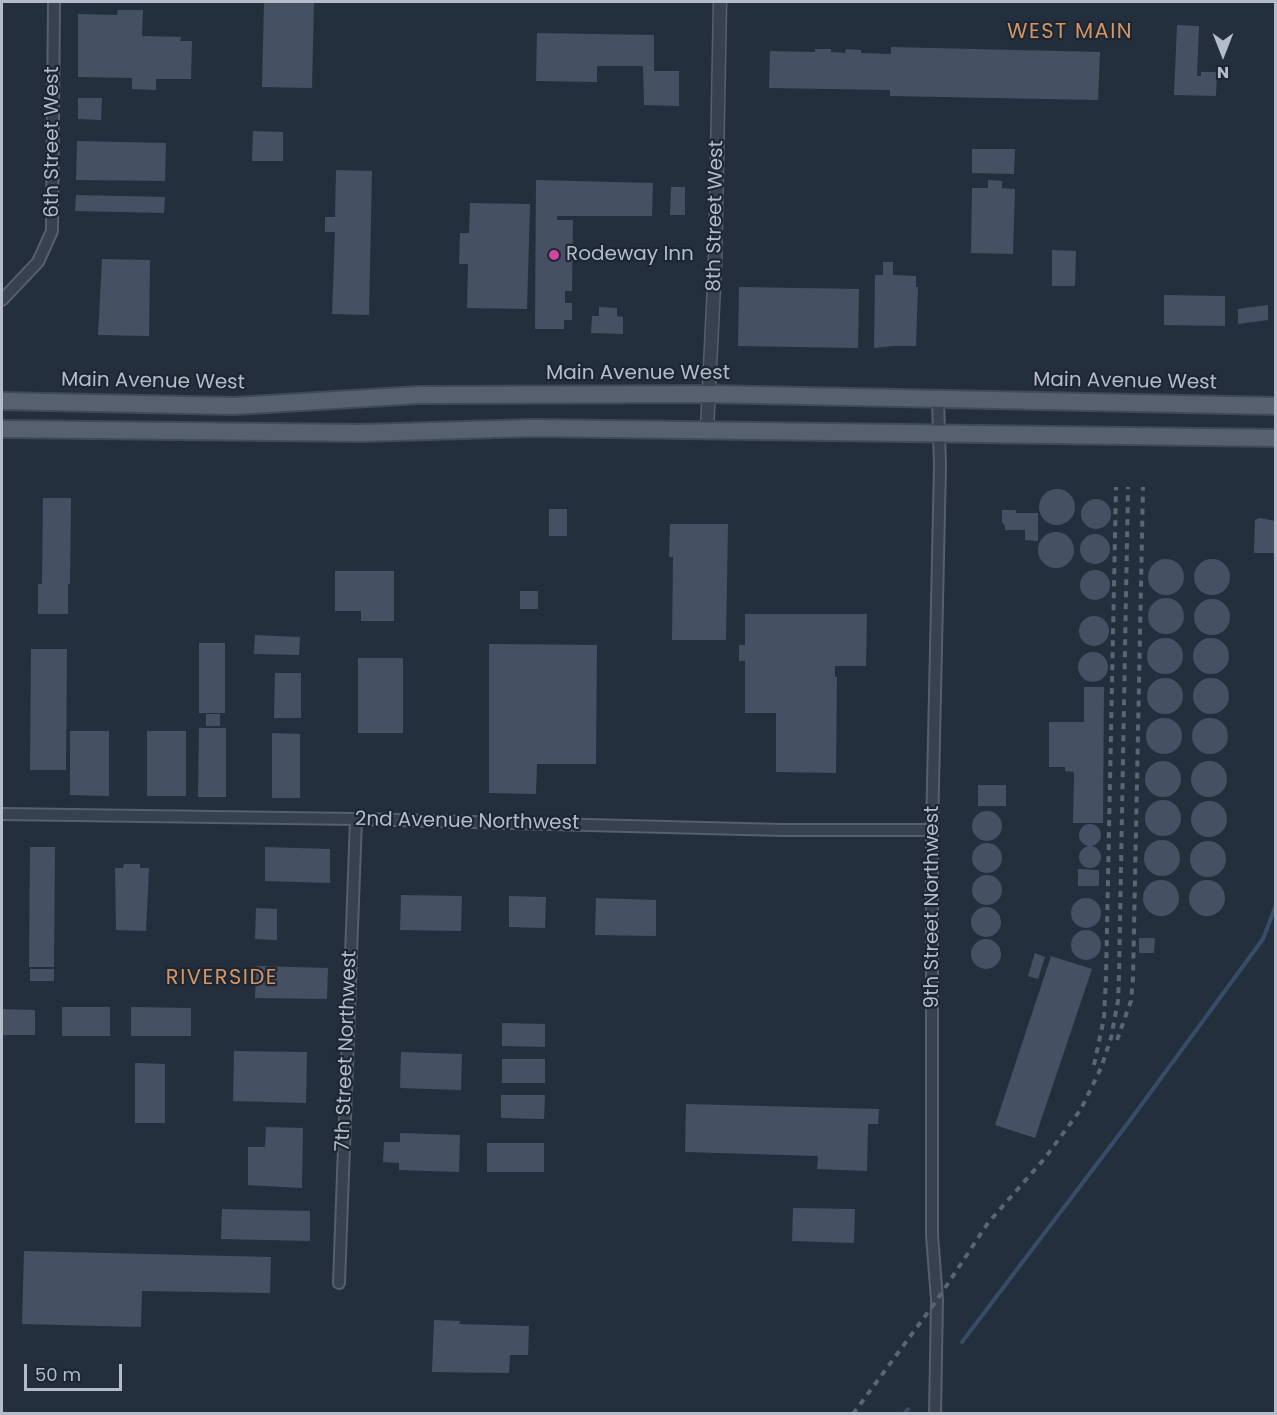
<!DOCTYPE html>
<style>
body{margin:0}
#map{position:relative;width:1277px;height:1415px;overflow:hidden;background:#242f3e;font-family:Poppins,sans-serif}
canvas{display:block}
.frame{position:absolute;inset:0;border:3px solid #b4bcc9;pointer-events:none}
.north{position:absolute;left:1193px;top:24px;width:60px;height:60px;-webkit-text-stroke:4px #1d2633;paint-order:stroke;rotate:180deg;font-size:16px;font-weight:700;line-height:24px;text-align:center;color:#b4bcc9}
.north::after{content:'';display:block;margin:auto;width:21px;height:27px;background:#b4bcc9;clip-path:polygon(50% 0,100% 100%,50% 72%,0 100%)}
.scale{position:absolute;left:24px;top:1364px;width:98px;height:27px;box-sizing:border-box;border:3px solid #b4bcc9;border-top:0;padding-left:8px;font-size:18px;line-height:21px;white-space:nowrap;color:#b4bcc9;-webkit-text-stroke:4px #1d2633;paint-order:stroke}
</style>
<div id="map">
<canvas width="1277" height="1415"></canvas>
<div class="frame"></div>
<div class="north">N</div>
<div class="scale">50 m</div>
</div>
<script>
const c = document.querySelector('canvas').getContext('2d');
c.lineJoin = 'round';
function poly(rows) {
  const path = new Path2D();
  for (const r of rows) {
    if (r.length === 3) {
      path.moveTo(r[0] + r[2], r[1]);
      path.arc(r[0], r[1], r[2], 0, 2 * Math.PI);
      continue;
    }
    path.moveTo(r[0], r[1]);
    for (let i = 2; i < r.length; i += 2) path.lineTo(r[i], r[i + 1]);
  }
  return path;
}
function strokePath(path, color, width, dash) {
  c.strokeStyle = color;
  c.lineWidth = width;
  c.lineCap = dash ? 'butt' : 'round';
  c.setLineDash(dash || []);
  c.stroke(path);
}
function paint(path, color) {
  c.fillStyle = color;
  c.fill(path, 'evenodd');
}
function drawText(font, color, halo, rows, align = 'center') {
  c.font = font + ' Poppins,sans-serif';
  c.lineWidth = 4.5;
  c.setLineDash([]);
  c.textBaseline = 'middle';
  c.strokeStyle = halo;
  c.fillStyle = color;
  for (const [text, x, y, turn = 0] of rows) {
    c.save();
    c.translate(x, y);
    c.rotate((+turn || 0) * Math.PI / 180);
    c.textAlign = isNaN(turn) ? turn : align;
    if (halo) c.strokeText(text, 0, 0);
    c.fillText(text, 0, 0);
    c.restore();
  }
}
const stream = poly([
 [962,1342,1131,1119,1263,939,1276,905],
 [904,1414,908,1409]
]);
const building = poly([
 [264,2,314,2,312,88,262,87],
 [118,10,143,10,142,36,181,37,180,41,192,41,191,79,156,79,156,90,132,89,132,78,78,77,78,14,117,15],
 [1177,25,1199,26,1197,76,1201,76,1201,72,1217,72,1216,96,1174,95],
 [537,33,654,35,654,71,679,71,679,106,644,105,643,66,597,66,597,82,536,81],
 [891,47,1100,52,1098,100,890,96,890,90,769,88,770,51,815,52,815,49,831,49,831,52,845,53,846,49,861,50,861,53,891,54],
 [78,98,102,98,101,120,78,119],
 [253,131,283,132,283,161,252,161],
 [77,141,166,143,165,181,76,180],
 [972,149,1015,149,1014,174,972,173],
 [336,170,372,171,369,315,332,314,335,232,325,232,325,217,335,217],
 [536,180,653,183,652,216,557,216,557,220,573,220,572,291,565,291,565,303,572,303,572,320,564,320,564,329,535,329],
 [988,180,1002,181,1002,188,1015,189,1013,254,971,253,972,188,988,188],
 [671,187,685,187,685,215,670,215],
 [76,195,165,197,164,213,75,211],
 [470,203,530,204,527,309,467,308,468,264,459,264,460,233,469,233],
 [1052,250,1076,251,1075,286,1052,286],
 [102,259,150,260,149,336,98,335],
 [883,262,893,262,893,275,916,276,916,287,918,287,916,346,893,346,874,348,875,275,883,275],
 [739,287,859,289,858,348,738,346],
 [1164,295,1225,296,1225,326,1164,325],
 [1268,305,1268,320,1238,324,1238,309],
 [599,307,617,308,617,316,623,317,623,334,591,333,592,316,599,316],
 [1057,507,18],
 [43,498,71,498,70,584,68,584,68,614,38,614,38,584,42,584],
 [1096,514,15],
 [549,509,567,509,567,536,549,536],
 [1002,510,1016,510,1016,513,1038,513,1038,541,1025,540,1025,530,1005,530,1005,526,1002,522],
 [1260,518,1276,521,1276,553,1254,553,1255,520],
 [670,524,728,524,726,640,672,640,673,557,669,557],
 [1056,550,18],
 [1095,549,15],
 [1166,577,18],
 [1212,577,18],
 [1095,585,15],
 [335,571,394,571,394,621,361,621,361,611,335,611],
 [520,591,538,591,538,609,520,609],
 [1166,616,18],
 [1212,617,18],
 [745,614,867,614,866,666,835,666,835,677,837,677,836,773,776,772,776,713,745,713,745,661,739,661,739,645,745,645],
 [1094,631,15],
 [255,635,300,637,299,655,254,654],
 [1165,656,18],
 [1211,656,18],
 [199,643,225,643,225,713,199,713],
 [489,644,597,645,596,764,537,764,536,794,489,793],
 [31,649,67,649,66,770,30,770],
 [1093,667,15],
 [358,658,403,658,403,733,358,733],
 [275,673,301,673,301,718,274,718],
 [1165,696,18],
 [1211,696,18],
 [1084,687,1104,687,1103,823,1073,823,1074,772,1065,771,1065,767,1049,767,1049,722,1084,722],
 [206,714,220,714,220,726,206,726],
 [1164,736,18],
 [1210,736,18],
 [199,728,226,728,226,797,198,797],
 [70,731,109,731,109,796,70,795],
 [147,731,186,731,186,796,147,796],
 [272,733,300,734,300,798,272,798],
 [1163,779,18],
 [1209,779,18],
 [978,785,1006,785,1006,806,978,806],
 [1163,818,18],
 [1209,819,18],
 [987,826,15],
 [1090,835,11],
 [1162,858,18],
 [1208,859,18],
 [987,858,15],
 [1090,857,11],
 [30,847,55,847,54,967,29,967],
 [265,847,330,849,330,883,265,881],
 [124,864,140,864,140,868,149,868,146,931,116,930,115,868,123,868],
 [1078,869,1099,870,1099,886,1078,886],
 [987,890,15],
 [1161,898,18],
 [1207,898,18],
 [401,895,462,896,461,931,400,930],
 [509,896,546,897,545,928,509,927],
 [596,898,656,900,656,936,595,935],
 [1086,913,15],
 [986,922,15],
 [256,908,277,909,277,940,255,939],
 [1086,945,15],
 [1139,938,1155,938,1154,953,1139,953],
 [986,954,15],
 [1035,953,1045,957,1038,979,1028,976],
 [1051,956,1092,969,1035,1138,995,1125],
 [256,966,328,968,327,999,255,998],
 [30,969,54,969,54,981,30,981],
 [62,1007,110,1007,110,1036,62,1036],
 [131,1007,191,1008,191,1036,131,1036],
 [2,1009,35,1010,35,1035,2,1035],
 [502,1023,545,1024,545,1047,502,1046],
 [234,1051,307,1052,306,1103,233,1101],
 [401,1052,462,1054,461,1090,400,1088],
 [502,1059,545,1059,545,1083,502,1083],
 [135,1063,165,1064,165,1123,135,1123],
 [501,1095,545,1095,544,1119,501,1118],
 [686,1104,879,1109,878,1124,868,1124,867,1171,817,1169,818,1156,685,1152],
 [266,1127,303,1128,302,1188,248,1185,248,1147,265,1147],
 [400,1133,460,1135,459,1172,399,1170,399,1163,383,1162,384,1142,400,1142],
 [487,1143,544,1143,544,1172,487,1172],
 [793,1208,855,1209,854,1243,792,1241],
 [222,1209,310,1211,310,1241,221,1239],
 [24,1251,271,1257,270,1293,142,1291,141,1327,22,1324],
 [434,1320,460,1321,459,1324,529,1326,528,1355,510,1355,509,1373,432,1372]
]);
const minor = poly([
 [2,300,38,262,52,231,54,2],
 [2,814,356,819,782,830,932,830],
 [339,1283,356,819],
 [935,1414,937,1300,932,1235,932,830,940,466,938,400]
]);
const tertiary = poly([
 [707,429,715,265,720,2]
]);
const primary = poly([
 [2,401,234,406,419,395,710,394,1276,406],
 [2,429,361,433,534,428,1276,438]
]);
const rail = poly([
 [1117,1040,1131,1001,1133,978,1143,487],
 [1094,1065,1104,1018,1106,978,1116,487],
 [853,1414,937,1300,988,1223,1045,1158,1081,1109,1101,1068,1111,1038,1118,1001,1119,976,1128,487]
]);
const markers = [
 [554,255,6,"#d1479c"]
];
const streetNames = [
 ["6th Street West",53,142,-90],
 ["8th Street West",716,216,-89],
 ["Main Avenue West",638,374],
 ["Main Avenue West",153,382,1],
 ["Main Avenue West",1125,382,1],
 ["2nd Avenue Northwest",467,822,1],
 ["9th Street Northwest",933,907,-90],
 ["7th Street Northwest",347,1051,-88]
];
const poiNames = [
 ["Rodeway Inn",566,255]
];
const neighbourhoodNames = [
 ["WEST MAIN",1070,33],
 ["RIVERSIDE",222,979]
];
strokePath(stream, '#394c67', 4);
paint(building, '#455162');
strokePath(minor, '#565f6c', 14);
strokePath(tertiary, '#565f6c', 15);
strokePath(primary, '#414a57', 20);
strokePath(minor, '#38414e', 10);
strokePath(tertiary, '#38414e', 12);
strokePath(primary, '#56606e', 16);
strokePath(rail, '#5a6575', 4, [6, 6]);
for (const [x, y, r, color] of markers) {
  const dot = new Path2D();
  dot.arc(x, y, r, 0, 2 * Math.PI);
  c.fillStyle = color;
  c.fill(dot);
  strokePath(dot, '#1d2633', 2);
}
drawText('20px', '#b4bcc9', '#1d2633', streetNames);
drawText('20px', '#b4bcc9', '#1d2633', poiNames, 'left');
c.letterSpacing = '1.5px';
drawText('21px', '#d59563', '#1d2633', neighbourhoodNames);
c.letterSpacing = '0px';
</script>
